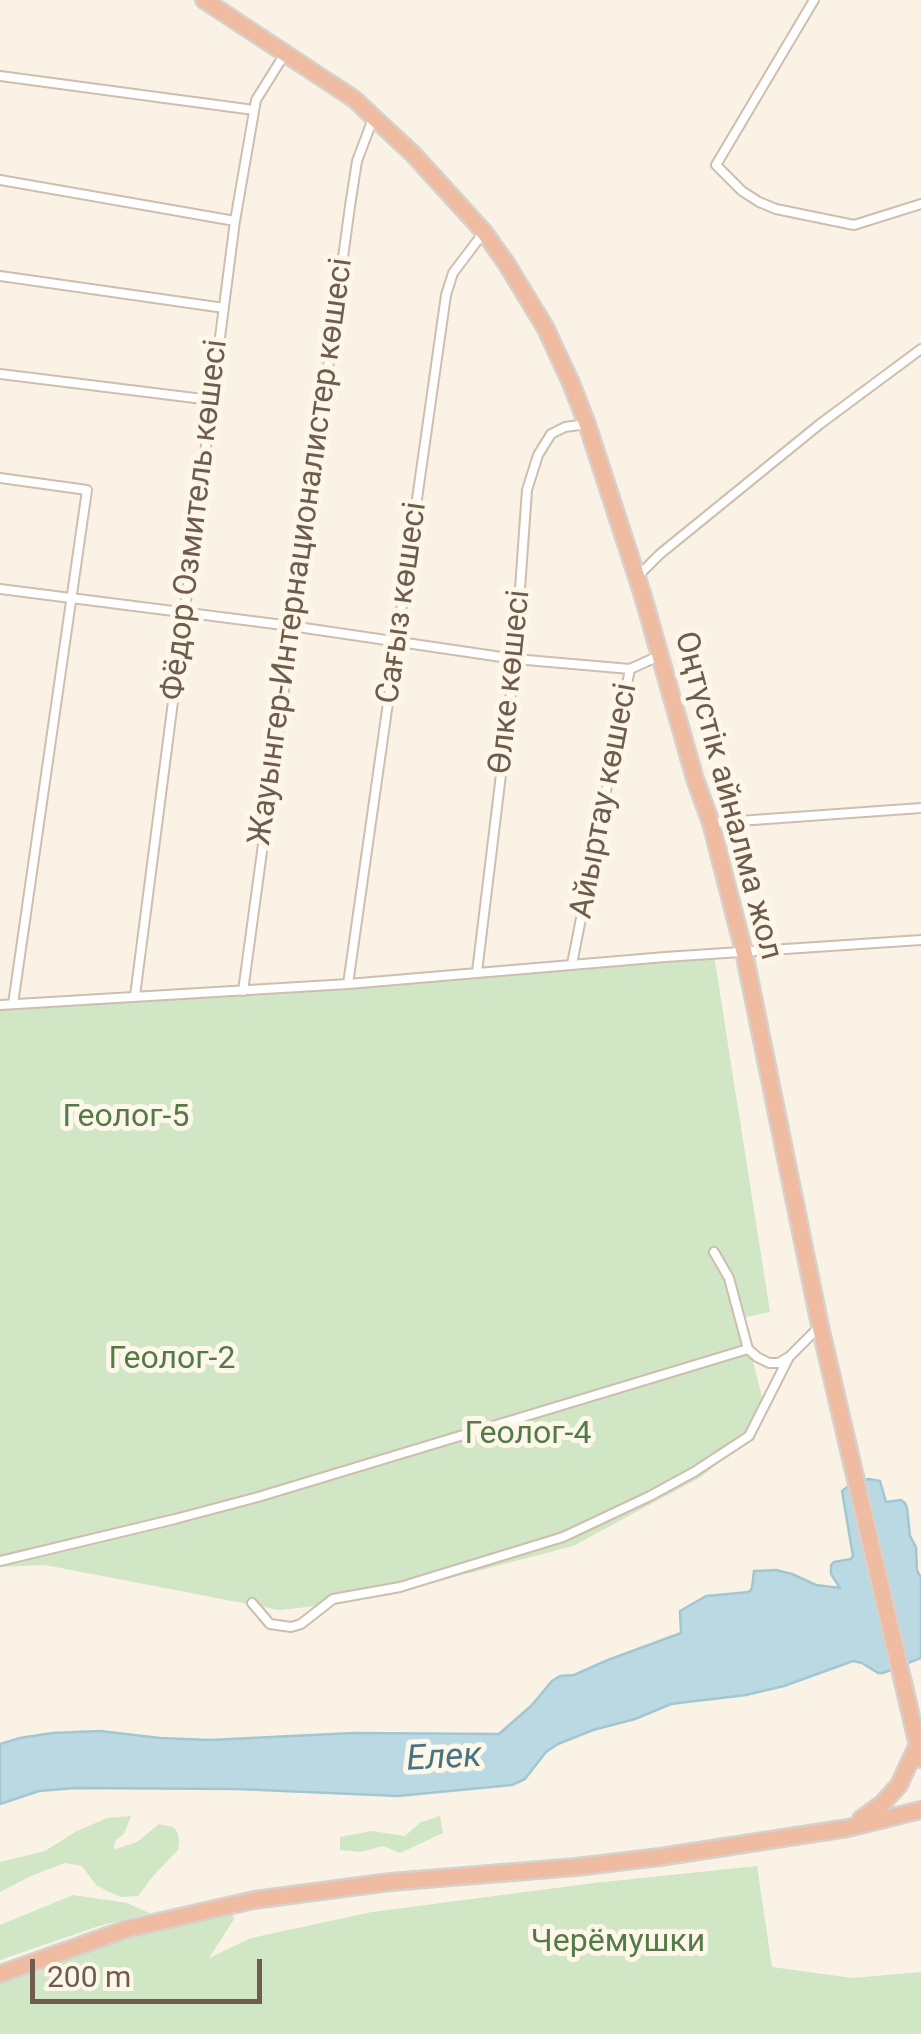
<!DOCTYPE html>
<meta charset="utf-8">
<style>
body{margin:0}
#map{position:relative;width:921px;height:2034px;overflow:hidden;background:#faf3e5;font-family:Roboto,sans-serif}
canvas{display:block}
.scale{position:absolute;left:30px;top:1959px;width:232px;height:45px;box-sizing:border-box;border:5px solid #705c4c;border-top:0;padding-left:12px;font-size:30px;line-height:35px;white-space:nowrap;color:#705c4c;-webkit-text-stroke:8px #fdf7ea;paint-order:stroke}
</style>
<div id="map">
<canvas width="921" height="2034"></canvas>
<div class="scale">200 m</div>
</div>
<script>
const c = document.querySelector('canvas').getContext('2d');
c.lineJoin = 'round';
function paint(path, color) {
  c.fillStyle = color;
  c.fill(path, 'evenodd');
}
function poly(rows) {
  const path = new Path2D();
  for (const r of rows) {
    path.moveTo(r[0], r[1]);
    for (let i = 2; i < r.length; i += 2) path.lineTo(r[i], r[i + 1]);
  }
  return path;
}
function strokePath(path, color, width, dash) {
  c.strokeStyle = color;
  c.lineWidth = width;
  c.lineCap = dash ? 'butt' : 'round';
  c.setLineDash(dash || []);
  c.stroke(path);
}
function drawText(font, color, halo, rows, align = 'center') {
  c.font = font + ' Roboto,sans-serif';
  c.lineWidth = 10;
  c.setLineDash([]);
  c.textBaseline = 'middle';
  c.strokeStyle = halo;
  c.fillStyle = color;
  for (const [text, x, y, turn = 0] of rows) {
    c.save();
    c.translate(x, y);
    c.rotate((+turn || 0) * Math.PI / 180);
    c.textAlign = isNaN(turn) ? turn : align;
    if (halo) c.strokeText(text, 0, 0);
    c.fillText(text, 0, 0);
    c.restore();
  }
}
const green = poly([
 [714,955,770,1312,742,1318,762,1397,751,1436,701,1477,573,1546,416,1587,336,1604,279,1610,45,1565,0,1567,0,1004],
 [131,1816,124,1834,115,1841,114,1848,116,1849,137,1842,159,1824,173,1827,178,1833,179,1840,178,1850,154,1875,138,1896,121,1897,109,1892,96,1885,82,1866,65,1863,31,1876,0,1892,0,1862,45,1851,75,1832,107,1818],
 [440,1816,443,1833,400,1853,383,1846,361,1852,340,1850,340,1837,371,1831,405,1836,421,1822],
 [757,1866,772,1967,852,1978,921,1972,921,2034,0,2034,0,1984,128,1938,233,1915,234,1919,209,1958,251,1938,372,1912,594,1883],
 [73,1895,127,1903,149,1913,96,1927,0,1960,0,1925]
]);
const water = poly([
 [869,1479,880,1481,886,1502,901,1500,905,1503,907,1508,910,1536,916,1547,917,1570,921,1578,921,1658,883,1673,878,1673,862,1663,853,1661,784,1686,746,1695,671,1704,635,1719,593,1730,558,1744,546,1752,525,1779,512,1785,398,1796,237,1789,75,1788,39,1791,0,1804,0,1744,20,1738,52,1733,100,1731,160,1738,210,1740,353,1733,499,1734,532,1705,552,1681,560,1676,574,1675,608,1660,681,1633,680,1611,706,1596,749,1592,752,1588,754,1571,776,1570,792,1574,816,1585,840,1588,831,1574,831,1565,834,1562,851,1559,853,1556,842,1491,854,1482,869,1479]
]);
const street = poly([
 [814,0,716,165,742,191,759,202,776,209,854,225,921,204],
 [0,76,254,110],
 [0,180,235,221],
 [0,276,224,308],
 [0,374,211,400],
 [0,478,87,490,13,1004],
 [637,577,660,554,820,424,921,349],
 [0,589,291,626,515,659,630,669],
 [711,823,921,808],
 [572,964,630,669,661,655],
 [477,972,515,659,527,490,538,455,551,434,565,427,587,424],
 [348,984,446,295,453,273,484,232],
 [243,991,350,206,357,161,374,116],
 [135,996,235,221,256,100,286,52],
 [0,1005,348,984,665,957,921,940],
 [748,1349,757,1357,769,1363,779,1363,787,1358],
 [0,1561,175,1519,258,1497,748,1349,729,1278,714,1252],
 [252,1603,270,1624,291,1627,301,1624,333,1599,400,1587,563,1537,650,1496,694,1472,749,1436,789,1357,820,1326]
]);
const highway = poly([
 [204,0,354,99,413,154,484,232,506,263,545,327,571,383,587,424,643,596,695,779,711,823,744,952,820,1326,921,1759],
 [861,1819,882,1804,899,1785,918,1744],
 [0,1974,127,1929,254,1900,390,1882,576,1867,660,1857,848,1828,921,1810]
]);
const streetNames = [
 ["Фёдор Озмитель көшесі",196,520,-83],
 ["Жауынгер-Интернационалистер көшесі",302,552,-82],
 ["Сағыз көшесі",403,603,-82],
 ["Өлке көшесі",511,682,-84],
 ["Оңтүстік айналма жол",727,796,75],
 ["Айыртау көшесі",605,801,-79]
];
const parkNames = [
 ["Геолог-5",126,1118],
 ["Геолог-2",172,1360],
 ["Геолог-4",528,1435],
 ["Черёмушки",618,1943]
];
const waterNames = [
 ["Елек",444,1759,-3]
];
paint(green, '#d0e6c5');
paint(water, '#bbd9e2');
strokePath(water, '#a2c7d2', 2.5);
strokePath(street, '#cdbeaf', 12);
strokePath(highway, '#d7d1cd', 20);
strokePath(street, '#fff', 8);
strokePath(highway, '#efbba1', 15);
drawText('32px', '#705c4c', '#fdf7ea', streetNames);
drawText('32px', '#547a48', '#fdf7ea', parkNames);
drawText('italic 35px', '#487482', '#fdf7ea', waterNames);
</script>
